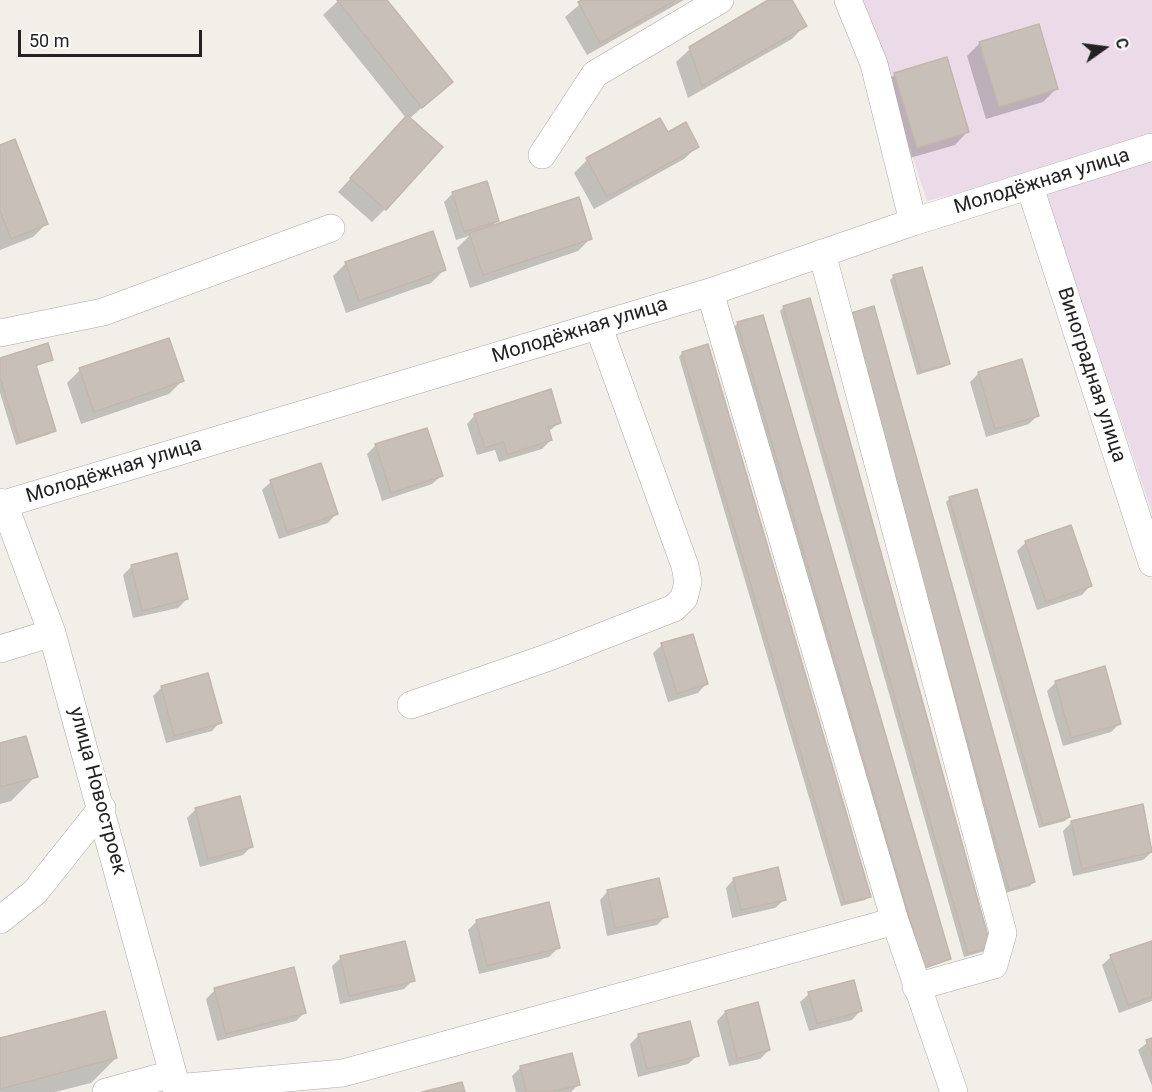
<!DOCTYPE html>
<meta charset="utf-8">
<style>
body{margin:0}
#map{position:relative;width:1152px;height:1092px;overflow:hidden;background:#f2efe9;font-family:Roboto,sans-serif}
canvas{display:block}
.north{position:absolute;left:1074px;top:18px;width:60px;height:60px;-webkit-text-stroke:4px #fff;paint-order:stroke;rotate:76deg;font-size:16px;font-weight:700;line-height:24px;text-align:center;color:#222}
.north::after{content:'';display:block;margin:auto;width:21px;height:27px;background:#222;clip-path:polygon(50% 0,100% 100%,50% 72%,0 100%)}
.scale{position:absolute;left:18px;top:30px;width:184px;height:27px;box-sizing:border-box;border:3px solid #222;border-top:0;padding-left:8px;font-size:18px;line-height:21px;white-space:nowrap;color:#222;-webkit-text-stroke:4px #fff;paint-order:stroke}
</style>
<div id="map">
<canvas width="1152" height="1092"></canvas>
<div class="north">С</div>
<div class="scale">50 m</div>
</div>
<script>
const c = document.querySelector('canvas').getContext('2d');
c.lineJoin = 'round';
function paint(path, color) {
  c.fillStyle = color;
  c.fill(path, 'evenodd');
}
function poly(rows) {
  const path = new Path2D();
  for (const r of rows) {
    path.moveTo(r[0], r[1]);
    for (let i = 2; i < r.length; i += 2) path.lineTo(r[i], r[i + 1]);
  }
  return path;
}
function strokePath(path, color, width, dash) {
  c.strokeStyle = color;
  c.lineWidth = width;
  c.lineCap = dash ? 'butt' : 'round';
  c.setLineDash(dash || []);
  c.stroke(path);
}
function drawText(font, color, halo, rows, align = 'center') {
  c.font = font + ' Roboto,sans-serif';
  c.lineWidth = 6;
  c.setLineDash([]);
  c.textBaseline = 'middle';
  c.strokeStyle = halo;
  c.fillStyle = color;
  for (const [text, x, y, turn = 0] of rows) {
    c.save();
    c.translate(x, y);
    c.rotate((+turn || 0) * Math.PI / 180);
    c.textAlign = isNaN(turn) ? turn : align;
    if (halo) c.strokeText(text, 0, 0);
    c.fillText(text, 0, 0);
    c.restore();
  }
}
const industrial = poly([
 [862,0,1152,0,1152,513,1039,173,927,201]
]);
const shadow = poly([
 [339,0,385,0,451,82,409,119,385,209,372,222,338,192,406,118,323,15],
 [585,0,684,0,587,55,565,17],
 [770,0,791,0,805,25,792,39,688,98,676,62,690,49],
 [980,43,1056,89,1043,102,986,119,967,56],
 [895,74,968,131,955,145,903,160,882,87],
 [667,134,698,146,684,159,594,209,574,173,587,160],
 [0,146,46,224,33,237,0,250],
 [453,193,497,221,490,228,591,238,578,251,470,288,457,248,469,236,456,240,444,202],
 [346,263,444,270,431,283,346,313,333,276],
 [894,276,948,363,944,367,917,375,890,280],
 [784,307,985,951,964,957,780,311],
 [844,319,1033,882,1030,886,1005,893],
 [738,323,949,959,920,971,734,327],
 [682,353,869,896,865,900,841,906,679,357],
 [0,359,51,360,35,367,54,430,50,434,16,445,0,393],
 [80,370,182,381,169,394,81,424,67,383],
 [979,373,1037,416,1029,424,986,437,970,382],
 [475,415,560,422,548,432,551,440,542,449,499,462,495,450,477,455,467,424],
 [426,430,441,476,432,484,382,501,367,454,375,446],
 [271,482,336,514,328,523,279,539,262,490],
 [950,498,1069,817,1065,821,1039,828,946,502],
 [1026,542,1090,586,1082,595,1037,610,1017,551],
 [132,566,187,599,178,608,133,618,123,575],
 [662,645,706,684,698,693,668,702,653,653],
 [1056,682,1120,723,1111,732,1063,746,1047,691],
 [162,687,220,722,212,731,166,743,153,696],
 [0,745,36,776,11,801,0,804],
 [1141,806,1152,852,1143,860,1073,876,1063,831,1072,822],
 [196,809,251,847,243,855,200,867,187,818],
 [734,879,784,900,775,908,732,918,726,888],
 [608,891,666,916,657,925,607,936,600,900],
 [477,921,558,948,549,957,479,974,468,930],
 [1152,942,1152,1001,1119,1013,1102,965,1111,957],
 [341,958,413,980,404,989,340,1004,332,966],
 [215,990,305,1012,296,1021,217,1041,206,999],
 [809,994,860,1011,852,1020,809,1031,800,1002],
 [725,1012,769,1050,760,1059,729,1066,717,1021],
 [639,1035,697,1056,688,1064,638,1077,630,1044],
 [0,1039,116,1058,91,1083,55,1092,0,1092],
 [1152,1039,1152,1086,1138,1050],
 [521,1067,579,1084,571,1092,516,1092,512,1076]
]);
const building = poly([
 [337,0,387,0,453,82,422,108,337,0],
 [582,0,676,0,600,43,578,2,582,0],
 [768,0,792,0,807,26,702,86,689,47,768,0],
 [1039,24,1058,89,999,107,979,42,1039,24],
 [947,57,969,132,917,148,894,73,947,57],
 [407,115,443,147,386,210,350,178,407,115],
 [660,118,668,132,686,122,699,147,607,197,586,158,660,118],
 [15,139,48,224,11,239,0,211,0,145,15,139],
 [487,181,499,221,464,232,452,192,487,181],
 [579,197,592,239,483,275,469,233,579,197],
 [433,231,446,270,359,301,345,262,433,231],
 [922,267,950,364,921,372,893,275,922,267],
 [810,298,991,947,968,954,783,306,810,298],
 [874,306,1035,882,1009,890,848,314,874,306],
 [763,315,951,959,924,968,737,322,763,315],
 [169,338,184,381,94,412,79,368,169,338],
 [48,343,53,360,36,365,56,431,20,442,0,378,0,358,48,343],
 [708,344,871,897,845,903,682,352,708,344],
 [1022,359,1039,416,995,429,978,372,1022,359],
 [551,389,561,423,548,427,552,440,507,455,504,442,485,448,474,414,551,389],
 [427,428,443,476,391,493,375,444,427,428],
 [321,463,338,514,287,532,270,480,321,463],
 [977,489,1070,817,1043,825,949,497,977,489],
 [1071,525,1092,586,1046,602,1025,541,1071,525],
 [177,553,188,599,142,611,131,565,177,553],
 [693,634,708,684,677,694,661,643,693,634],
 [1105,666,1121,724,1071,738,1055,681,1105,666],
 [208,673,222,723,174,736,161,686,208,673],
 [26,736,38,777,0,787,0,743,26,736],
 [240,796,253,847,208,859,195,808,240,796],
 [1143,804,1152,852,1082,869,1071,821,1143,804],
 [778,867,786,900,741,910,733,878,778,867],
 [659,878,668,917,615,928,607,890,659,878],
 [549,902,560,948,487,966,476,920,549,902],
 [405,941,415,981,349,996,340,956,405,941],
 [1152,941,1152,997,1128,1005,1110,955,1152,941],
 [294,967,306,1013,226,1034,214,988,294,967],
 [854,980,862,1011,817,1024,808,992,854,980],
 [758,1002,770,1050,737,1059,725,1011,758,1002],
 [105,1011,117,1058,0,1089,0,1038,105,1011],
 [690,1021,699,1056,647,1069,638,1034,690,1021],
 [1152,1038,1152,1056,1146,1040,1152,1038],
 [572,1053,580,1085,551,1092,526,1092,520,1066,572,1053],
 [462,1082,465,1092,422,1092,462,1082]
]);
const minor = poly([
 [848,0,874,64,913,222],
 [542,155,595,74,720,0],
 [1030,187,1152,563],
 [822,253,1003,933,994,965,916,987],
 [710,292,895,921,954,1092],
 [0,333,103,312,331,228],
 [0,502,4,504,52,633,178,1092],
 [4,504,710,292,913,222,1152,147],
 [0,649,52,633],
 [411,705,549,657,674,608,684,598,688,582,685,566,598,325],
 [0,920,35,892,102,808],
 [176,1088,343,1073,895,921],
 [106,1092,172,1074]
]);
const streetNames = [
 ["Молодёжная улица",1042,182,-17],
 ["Молодёжная улица",580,331,-17],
 ["Виноградная улица",1091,375,72],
 ["Молодёжная улица",114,471,-17],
 ["улица Новостроек",97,791,75]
];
paint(industrial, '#ebdbe8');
paint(shadow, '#0003');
paint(building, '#c7bfb8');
strokePath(building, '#c4b6ab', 1.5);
strokePath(minor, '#a9a9a9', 28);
strokePath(minor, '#fff', 27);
drawText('20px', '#222', '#fff', streetNames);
</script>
